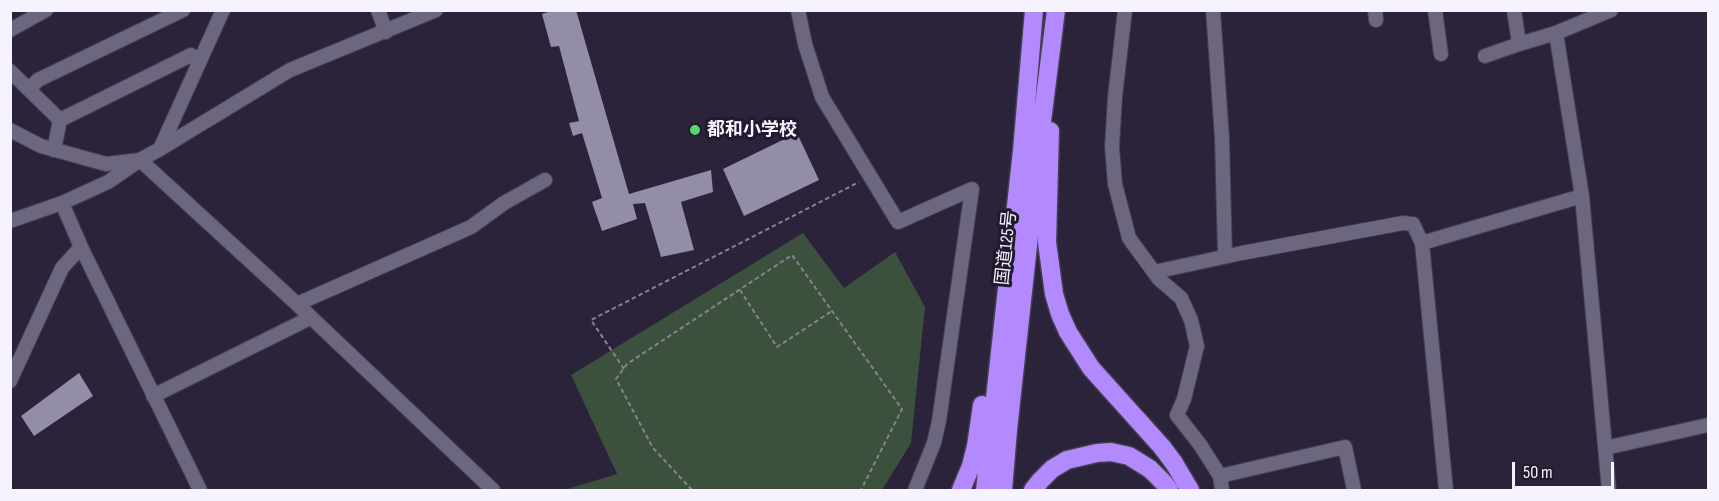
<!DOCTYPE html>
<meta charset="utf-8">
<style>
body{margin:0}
#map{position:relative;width:1719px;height:501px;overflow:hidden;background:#2a2339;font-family:"Sofia Sans Condensed",sans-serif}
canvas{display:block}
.frame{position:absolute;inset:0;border:12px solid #f6f3fe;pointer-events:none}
.scale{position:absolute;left:1512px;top:462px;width:102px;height:27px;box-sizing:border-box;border:3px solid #f6f3fe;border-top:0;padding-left:8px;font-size:18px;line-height:21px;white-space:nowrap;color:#f6f3fe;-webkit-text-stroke:4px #211a2e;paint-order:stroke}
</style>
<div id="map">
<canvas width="1719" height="501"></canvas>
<div class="frame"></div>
<div class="scale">50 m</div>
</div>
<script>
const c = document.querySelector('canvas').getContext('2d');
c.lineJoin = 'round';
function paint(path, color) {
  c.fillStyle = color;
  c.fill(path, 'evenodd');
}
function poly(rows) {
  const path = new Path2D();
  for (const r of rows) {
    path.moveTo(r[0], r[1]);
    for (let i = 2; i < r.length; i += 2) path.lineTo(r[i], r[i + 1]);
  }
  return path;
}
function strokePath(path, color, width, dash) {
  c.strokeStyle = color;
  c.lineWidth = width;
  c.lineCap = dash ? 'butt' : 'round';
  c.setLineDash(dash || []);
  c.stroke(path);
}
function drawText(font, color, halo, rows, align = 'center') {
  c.font = font + ' "Sofia Sans Condensed","Noto Sans JP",sans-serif';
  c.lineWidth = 6;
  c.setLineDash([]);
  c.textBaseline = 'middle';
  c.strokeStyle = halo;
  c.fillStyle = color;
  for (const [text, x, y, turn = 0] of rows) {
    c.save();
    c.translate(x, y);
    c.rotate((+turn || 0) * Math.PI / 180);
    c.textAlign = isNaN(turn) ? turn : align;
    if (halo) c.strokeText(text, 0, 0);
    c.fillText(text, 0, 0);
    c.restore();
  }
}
const green = poly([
 [803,233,844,288,895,252,925,307,911,443,882,490,564,490,617,474,571,375]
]);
const building = poly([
 [554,10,576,10,629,194,711,170,713,192,681,202,694,250,661,257,645,203,633,204,637,219,602,231,592,202,602,198,582,133,573,136,569,123,579,121,559,46,551,47,542,14],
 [797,133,819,180,744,216,723,169],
 [79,373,93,396,34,436,21,416]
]);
const path = poly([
 [740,290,777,347,832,311],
 [624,369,591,320,859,182],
 [692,490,653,448,616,379,627,364,792,255,902,409,861,490]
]);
const minor = poly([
 [378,10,386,32],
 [798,10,805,44,822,97,898,222,972,189,939,421,934,443,915,490],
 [1125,10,1115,97,1112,147,1115,184,1129,238,1159,279,1181,298,1191,320,1197,346,1184,399,1177,415,1201,446,1220,476,1222,490],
 [1213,10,1222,138,1225,256],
 [1375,10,1376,20],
 [1435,10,1441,54],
 [1514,10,1519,44,1556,33],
 [10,30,46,10],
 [1485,56,1519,44],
 [10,71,60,120,54,150],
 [29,89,38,80,183,10],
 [60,120,191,55,199,62],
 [10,130,41,146,106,164,140,160,297,304,493,490],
 [160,149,223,10],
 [62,203,81,247,200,490],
 [10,221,62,203,108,182,140,160,160,149,290,70,436,10],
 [1422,243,1582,196],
 [1154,272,1242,253,1403,223,1413,224,1422,243,1446,490],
 [297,304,471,227,504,203,545,180],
 [10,381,62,268,81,247],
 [153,396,310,318],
 [1605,448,1708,425],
 [1220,476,1345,447,1354,490],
 [1609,490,1582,196,1556,33,1611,10]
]);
const highway = poly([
 [1050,131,1047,242,1054,294,1060,314,1068,332,1091,368,1162,447,1174,463,1190,490],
 [961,490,971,466,976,446,982,405],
 [985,490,1022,151,1034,10],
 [1003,490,1008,430,1038,153,1056,10],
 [1033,490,1040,481,1052,469,1067,460,1097,453,1111,452,1129,456,1150,469,1164,483,1169,490]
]);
const markers = [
 [695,130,6,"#59d56f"]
];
const poiNames = [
 ["都和小学校",707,130]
];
const streetNames = [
 ["国道125号",1007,248,-84]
];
paint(green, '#3b503d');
paint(building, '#948da7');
strokePath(minor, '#453f51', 16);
strokePath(highway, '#453f51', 21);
strokePath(path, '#878293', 2, [4.5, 3]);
strokePath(minor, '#6d667f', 14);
strokePath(highway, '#b38afe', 18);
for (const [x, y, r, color] of markers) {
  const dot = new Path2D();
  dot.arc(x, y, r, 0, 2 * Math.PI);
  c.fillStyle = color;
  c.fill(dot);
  strokePath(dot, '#211a2e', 2);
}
drawText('bold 18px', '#f6f3fe', '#211a2e', poiNames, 'left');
drawText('18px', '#f6f3fe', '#211a2e', streetNames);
</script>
